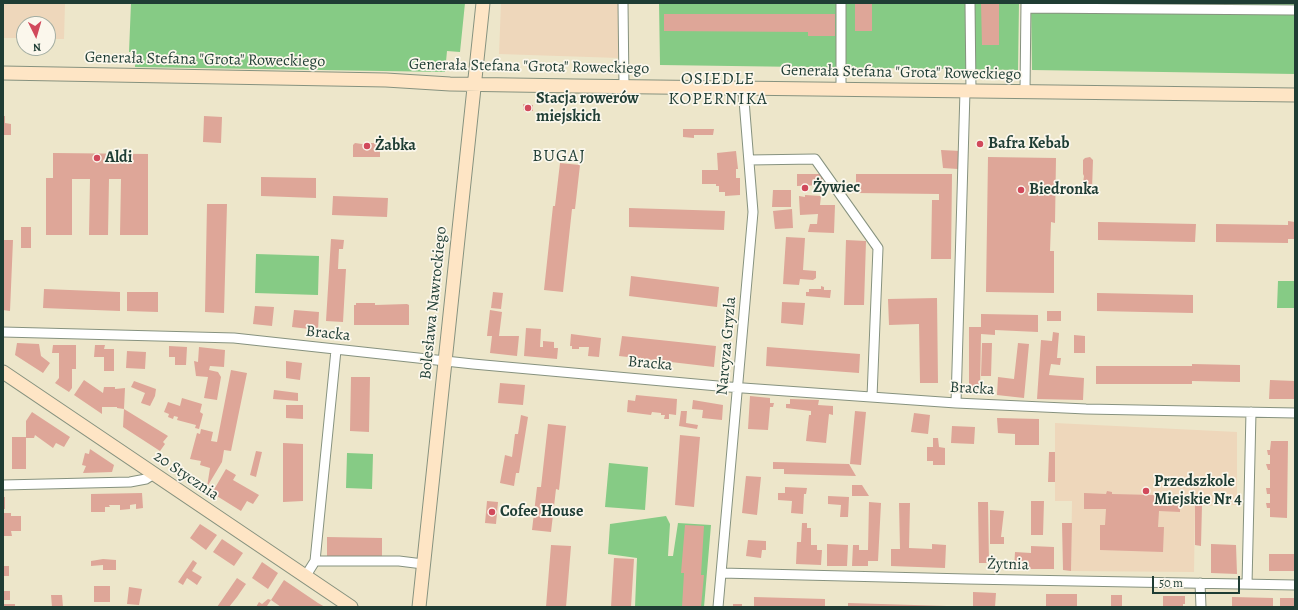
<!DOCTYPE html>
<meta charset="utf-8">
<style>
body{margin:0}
#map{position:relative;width:1298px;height:610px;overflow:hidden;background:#ede6ca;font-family:Alegreya,serif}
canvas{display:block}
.frame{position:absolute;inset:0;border:4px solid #1f3d34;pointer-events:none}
.north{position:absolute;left:16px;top:16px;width:40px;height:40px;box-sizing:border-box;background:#fbf7ec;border:1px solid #a3ada2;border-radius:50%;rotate:175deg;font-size:11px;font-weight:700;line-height:16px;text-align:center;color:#1f3d34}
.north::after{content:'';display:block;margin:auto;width:14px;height:18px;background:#d1495b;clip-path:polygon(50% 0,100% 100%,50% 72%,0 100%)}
.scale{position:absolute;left:1152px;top:576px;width:88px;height:18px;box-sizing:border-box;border:2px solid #1f3d34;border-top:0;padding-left:5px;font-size:12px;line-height:14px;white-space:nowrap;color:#1f3d34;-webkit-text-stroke:3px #fbf7ec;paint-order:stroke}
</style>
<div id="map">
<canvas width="1298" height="610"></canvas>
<div class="frame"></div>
<div class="north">N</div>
<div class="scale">50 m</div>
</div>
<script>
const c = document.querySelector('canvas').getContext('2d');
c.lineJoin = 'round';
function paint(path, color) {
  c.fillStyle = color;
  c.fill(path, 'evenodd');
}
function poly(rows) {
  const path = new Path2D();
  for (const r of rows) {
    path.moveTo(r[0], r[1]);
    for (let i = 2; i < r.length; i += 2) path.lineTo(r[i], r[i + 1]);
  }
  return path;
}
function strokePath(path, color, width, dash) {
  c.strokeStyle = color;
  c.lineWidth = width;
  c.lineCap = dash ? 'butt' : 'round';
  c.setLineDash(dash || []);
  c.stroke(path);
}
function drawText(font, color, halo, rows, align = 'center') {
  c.font = font + ' Alegreya,serif';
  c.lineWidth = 3.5;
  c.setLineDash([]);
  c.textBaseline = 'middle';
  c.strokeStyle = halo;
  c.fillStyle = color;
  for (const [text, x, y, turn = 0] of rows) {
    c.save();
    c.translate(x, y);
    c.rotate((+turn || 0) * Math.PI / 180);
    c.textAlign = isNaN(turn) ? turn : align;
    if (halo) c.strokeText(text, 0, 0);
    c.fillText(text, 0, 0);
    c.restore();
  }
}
const built = poly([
 [3,3,65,3,64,39,48,39,48,24,24,24,24,38,3,38],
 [501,3,620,3,619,58,499,54],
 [1055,423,1237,432,1237,505,1195,506,1194,572,1071,571,1072,501,1055,501]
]);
const green = poly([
 [131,3,465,3,460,52,447,51,445,72,135,67,135,52,129,52],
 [659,3,1019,3,1018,70,660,65],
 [1031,3,1295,3,1295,74,1032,70],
 [256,254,319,256,318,295,255,293],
 [1278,281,1295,281,1295,308,1277,308],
 [347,453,373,454,372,489,346,488],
 [609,463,648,467,645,510,605,507],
 [666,516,670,524,668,556,673,556,678,523,711,525,704,607,635,607,637,558,608,554,610,524]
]);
const building = poly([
 [855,3,872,3,872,31,855,31],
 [981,3,999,3,999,45,982,45],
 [664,14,835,14,835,36,808,36,808,32,664,31],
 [523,104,533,105,533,111,523,110],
 [3,116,5,116,5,123,11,124,11,135,3,135],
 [204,116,222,117,221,143,203,142],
 [683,129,714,129,713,135,694,135,694,138,683,137],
 [355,143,369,145,371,143,378,143,380,145,380,157,353,157,353,145],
 [941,150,961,151,958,169,943,168],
 [736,151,738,169,736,169,736,178,740,178,740,195,725,196,725,192,719,192,719,186,716,186,716,184,702,184,702,170,718,170,717,153],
 [53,153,148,154,148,235,120,235,121,179,109,179,108,235,89,235,90,179,72,179,72,235,46,235,46,178,53,178],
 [988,157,1056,158,1055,223,1051,222,1050,251,1054,251,1054,293,986,292],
 [1090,157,1093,160,1092,190,1082,190,1084,176,1083,174,1083,160,1085,158],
 [560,163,580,165,575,209,572,209,563,292,544,290,553,206,555,206],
 [797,174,822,174,824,185,797,186],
 [856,174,952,174,951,259,931,259,932,200,939,200,939,194,856,193],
 [261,177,316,178,316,198,261,196],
 [773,190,791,190,791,207,772,207],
 [805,195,821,196,820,205,835,205,834,233,808,232,810,224,817,224,818,214,800,215,799,196,805,197],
 [333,196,388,198,387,217,332,215],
 [207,204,227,204,224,313,205,312],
 [629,208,725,211,724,230,629,227],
 [792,209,793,228,775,229,773,211],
 [1288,221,1295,222,1295,239,1288,239,1288,243,1216,242,1216,224,1288,225],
 [1098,222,1196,224,1195,242,1098,240],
 [21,227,31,227,31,248,21,248],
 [786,237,805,238,803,270,816,271,816,278,813,280,800,279,799,285,783,284],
 [331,239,344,240,343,249,339,249,338,269,346,269,343,322,326,321],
 [3,240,13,240,10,311,3,310],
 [846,240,866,241,864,305,844,305],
 [631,276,719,287,717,307,629,296],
 [821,286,824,287,824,290,831,290,830,298,806,296,806,292,809,292,809,289,821,289],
 [44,289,120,292,120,311,43,308],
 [127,292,158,292,158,312,127,311],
 [493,292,503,293,501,309,491,308],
 [1097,293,1193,295,1193,313,1097,311],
 [937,298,938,383,920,383,919,324,889,325,888,299],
 [782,302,805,303,803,325,781,323],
 [356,303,375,303,375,305,407,304,409,305,409,325,354,325,354,305,356,305],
 [255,306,274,307,272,326,253,324],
 [294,310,319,312,318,330,292,327],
 [490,310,502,312,499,336,519,336,517,356,490,353,492,336,487,336],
 [1047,311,1061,311,1061,321,1047,321],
 [981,314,1038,315,1038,332,995,330,995,335,981,334,980,391,969,391,969,327,981,327],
 [526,328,541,329,540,347,543,347,543,341,554,342,554,348,558,348,557,359,524,356],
 [1053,332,1059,333,1057,358,1061,358,1060,365,1051,364,1049,375,1084,378,1083,400,1037,399,1041,340,1052,341],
 [571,334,601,338,599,357,588,356,589,347,579,347,579,349,572,349,572,346,570,346],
 [1074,335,1085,336,1085,353,1074,353],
 [622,336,716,346,714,367,619,356],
 [17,343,39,344,41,356,50,363,43,373,15,355],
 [982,343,992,343,991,376,981,376],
 [1018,343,1029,344,1024,398,997,395,998,377,1014,379],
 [53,345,76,345,76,369,72,369,72,388,69,392,55,383,59,378,59,353,52,353],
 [95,345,105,345,104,349,114,349,114,371,104,371,104,357,94,357],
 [169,346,187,347,186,365,175,365,175,357,169,357],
 [199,347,225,350,224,367,210,366,209,370,218,372,221,377,217,400,204,398,208,377,196,376,194,361,198,362],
 [767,347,860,354,859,373,766,366],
 [127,351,146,352,145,369,126,368],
 [286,361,302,363,300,380,286,378],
 [1192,364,1240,365,1240,382,1192,381,1192,384,1096,384,1096,366,1192,366],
 [231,370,247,373,231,451,224,450,222,462,207,487,210,468,200,465,201,461,190,459,197,433,200,434,201,429,213,432,211,441,217,442],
 [351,377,370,377,369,432,350,431],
 [84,380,103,393,104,387,115,387,115,389,125,388,124,409,117,408,117,407,102,407,102,414,74,395],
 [1270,380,1295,381,1295,399,1269,399],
 [134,381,156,389,155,396,150,406,141,403,145,393,131,387],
 [500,383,525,385,523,405,498,403],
 [274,390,298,393,298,401,273,399],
 [636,395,677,399,676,415,669,414,669,419,664,419,665,415,661,415,661,413,652,412,651,415,627,412,628,400,635,401],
 [750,396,770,398,770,403,774,403,773,407,770,407,768,430,748,429],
 [182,398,202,404,200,412,203,414,199,429,195,428,196,425,177,420,178,417,174,416,173,419,168,417,169,414,164,412,168,402,180,406],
 [790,399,819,400,818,405,833,406,833,415,829,414,826,443,806,441,809,415,811,415,811,411,786,408,786,404,790,404],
 [693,400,723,405,722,420,702,418,703,410,692,409],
 [286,405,303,405,303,419,286,418],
 [124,409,168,436,163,442,165,444,160,451,123,427],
 [681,411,687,411,686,423,698,425,697,429,679,426],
 [855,411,866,412,861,465,850,464],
 [32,412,70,437,64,447,56,443,53,448,35,435,34,438,26,438,26,469,12,469,12,437,26,437,26,421],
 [914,413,930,415,928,434,911,432],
 [521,415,528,417,519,473,516,473,514,486,500,483,505,455,512,457,515,434,518,434],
 [997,418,1039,419,1039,445,1015,445,1015,434,998,433],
 [548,424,566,426,559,490,556,489,551,532,532,530,537,487,541,487],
 [952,426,975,427,974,444,951,443],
 [680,435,700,437,694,507,675,505],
 [933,438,938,438,939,447,945,448,945,465,933,465,933,461,927,461,927,447,933,447],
 [1271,441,1288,441,1287,518,1270,517,1270,508,1267,508,1266,503,1270,503,1270,494,1267,494,1266,488,1270,488,1270,470,1268,470,1266,464,1270,464,1270,455,1268,455,1267,450,1270,450],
 [283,443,303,444,303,501,283,502],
 [90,449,114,465,112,472,83,473,86,466,82,465,85,453,89,454],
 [256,451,262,452,256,477,250,475],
 [1049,452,1055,452,1055,482,1048,482],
 [773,462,849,464,856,476,784,474,784,469,773,469],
 [226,469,236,475,233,480,259,495,253,504,247,501,241,511,212,493],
 [746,476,761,477,757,515,742,513],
 [852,485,862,485,869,496,852,496],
 [785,487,807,488,806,494,804,494,803,514,791,513,792,501,778,500,778,493,785,493],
 [1107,491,1112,492,1112,494,1154,495,1154,493,1159,493,1159,496,1180,496,1180,512,1159,511,1158,527,1164,527,1163,552,1100,550,1100,525,1105,525,1106,509,1084,509,1084,493,1106,494],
 [142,493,143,508,136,509,136,504,130,505,130,509,120,510,120,505,109,505,110,507,105,507,105,512,91,512,91,494],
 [828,496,849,497,848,517,840,517,841,505,828,504],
 [3,497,5,497,5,509,3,509],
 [487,501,498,502,496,524,485,523],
 [1031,501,1044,501,1043,535,1031,535],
 [869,502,881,503,878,561,868,561,868,566,852,566,853,545,859,545,859,550,868,550],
 [978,502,988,502,989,563,979,563],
 [899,503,910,503,909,548,932,549,932,544,946,545,945,568,891,566,891,549,900,549],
 [1195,505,1202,505,1201,546,1195,545],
 [990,510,1004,511,1001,537,1004,537,1004,544,990,544],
 [3,513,11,513,11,516,21,516,21,531,11,531,12,536,3,536],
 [802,523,807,523,807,528,811,528,811,545,817,545,817,550,822,550,821,565,796,564,797,542,801,542],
 [1062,523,1072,523,1071,571,1063,570],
 [200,524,217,535,206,550,190,538],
 [685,525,704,526,701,575,704,575,701,607,682,607,684,573,681,573],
 [327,537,382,538,382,558,327,556],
 [222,539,243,553,234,566,213,552],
 [748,540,766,541,766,550,762,550,761,558,746,556],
 [827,544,848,545,847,566,827,566],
 [1211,544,1236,545,1237,574,1211,573],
 [551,545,571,546,566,607,546,607],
 [1031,546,1054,547,1054,569,1014,569,1015,552,1031,553],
 [1269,554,1295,554,1295,571,1269,571],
 [614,558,634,559,631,607,611,607],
 [103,559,116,560,116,570,103,570,103,565,91,566,91,561],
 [193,560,197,563,192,571,202,577,197,585,187,578,183,585,178,582],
 [262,562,278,573,268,589,252,578],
 [3,566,9,566,9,576,3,576],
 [237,578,246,584,237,597,229,607,217,607],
 [284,580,318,603,325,607,281,607,271,600],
 [94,586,110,586,110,602,94,602],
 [129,587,142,589,139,605,127,604],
 [3,591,10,591,10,600,3,600],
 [973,592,996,593,995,607,973,607],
 [1046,594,1077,594,1077,607,1046,607],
 [51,595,62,595,63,607,52,607],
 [1111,595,1122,595,1122,607,1111,607],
 [1163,596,1185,596,1185,604,1183,604,1183,607,1163,607],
 [754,597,825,599,825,607,754,607],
 [1232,597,1273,598,1273,607,1232,607],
 [1280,598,1295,598,1295,607,1280,607],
 [268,599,271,600,267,606,269,607,256,607,259,602,262,604],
 [848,603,947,606,947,607,848,607],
 [3,604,15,604,15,607,3,607],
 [733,604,742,604,742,607,733,607]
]);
const street = poly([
 [623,3,624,87],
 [841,3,841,89],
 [970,3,971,91],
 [1026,8,1295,10],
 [1025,91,1026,3],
 [749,160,815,159,878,248,872,397],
 [3,332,234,338,473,364,729,387,956,403,1086,409,1295,413],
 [956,403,965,91],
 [3,485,130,482,146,479,154,474],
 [315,561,399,561,423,564],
 [721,573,967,579,1295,585],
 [305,577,315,561,336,350],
 [1200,583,1201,607],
 [1247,584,1251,412],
 [718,607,753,212,743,88]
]);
const secondary = poly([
 [3,73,386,80,450,84,575,86,1295,95],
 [3,372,351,607],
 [419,607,483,3]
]);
const markers = [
 [528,108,4,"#d1495b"],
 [980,144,4,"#d1495b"],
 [367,146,4,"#d1495b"],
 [97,158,4,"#d1495b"],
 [805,188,4,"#d1495b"],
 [1021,190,4,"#d1495b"],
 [1146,491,4,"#d1495b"],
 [492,512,4,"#d1495b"]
];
const streetNames = [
 ["Generała Stefana \"Grota\" Roweckiego",205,60,1],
 ["Generała Stefana \"Grota\" Roweckiego",529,67,1],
 ["Generała Stefana \"Grota\" Roweckiego",901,73,1],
 ["Bolesława Nawrockiego",434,303,-84],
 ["Bracka",328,334,6],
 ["Narcyza Gryzla",727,346,-85],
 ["Bracka",650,364,5],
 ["Bracka",972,389,3],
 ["20 Stycznia",186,476,34],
 ["Żytnia",1008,565,1]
];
const poiNames = [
 ["Stacja rowerów",536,99],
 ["miejskich",536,117],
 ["Bafra Kebab",988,144],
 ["Żabka",375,146],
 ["Aldi",105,158],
 ["Żywiec",813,188],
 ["Biedronka",1029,190],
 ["Przedszkole",1154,482],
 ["Miejskie Nr 4",1154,500],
 ["Cofee House",500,512]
];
const neighbourhoodNames = [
 ["OSIEDLE",718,80],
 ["KOPERNIKA",718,100],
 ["BUGAJ",559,157]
];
paint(built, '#eed7bb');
paint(green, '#86cb85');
paint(building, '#dea698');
strokePath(street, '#86927f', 11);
strokePath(secondary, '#86927f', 15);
strokePath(street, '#fff', 9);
strokePath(secondary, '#fee5c5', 13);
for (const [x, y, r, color] of markers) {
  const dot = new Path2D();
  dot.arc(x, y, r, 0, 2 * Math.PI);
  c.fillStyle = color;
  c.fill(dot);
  strokePath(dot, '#fbf7ec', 1.5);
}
drawText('16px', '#1f3d34', '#fbf7ec', streetNames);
drawText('bold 16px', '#1f3d34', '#fbf7ec', poiNames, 'left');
c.letterSpacing = '1px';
drawText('17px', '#1f3d34', '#fbf7ec', neighbourhoodNames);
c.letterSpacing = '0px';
</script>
